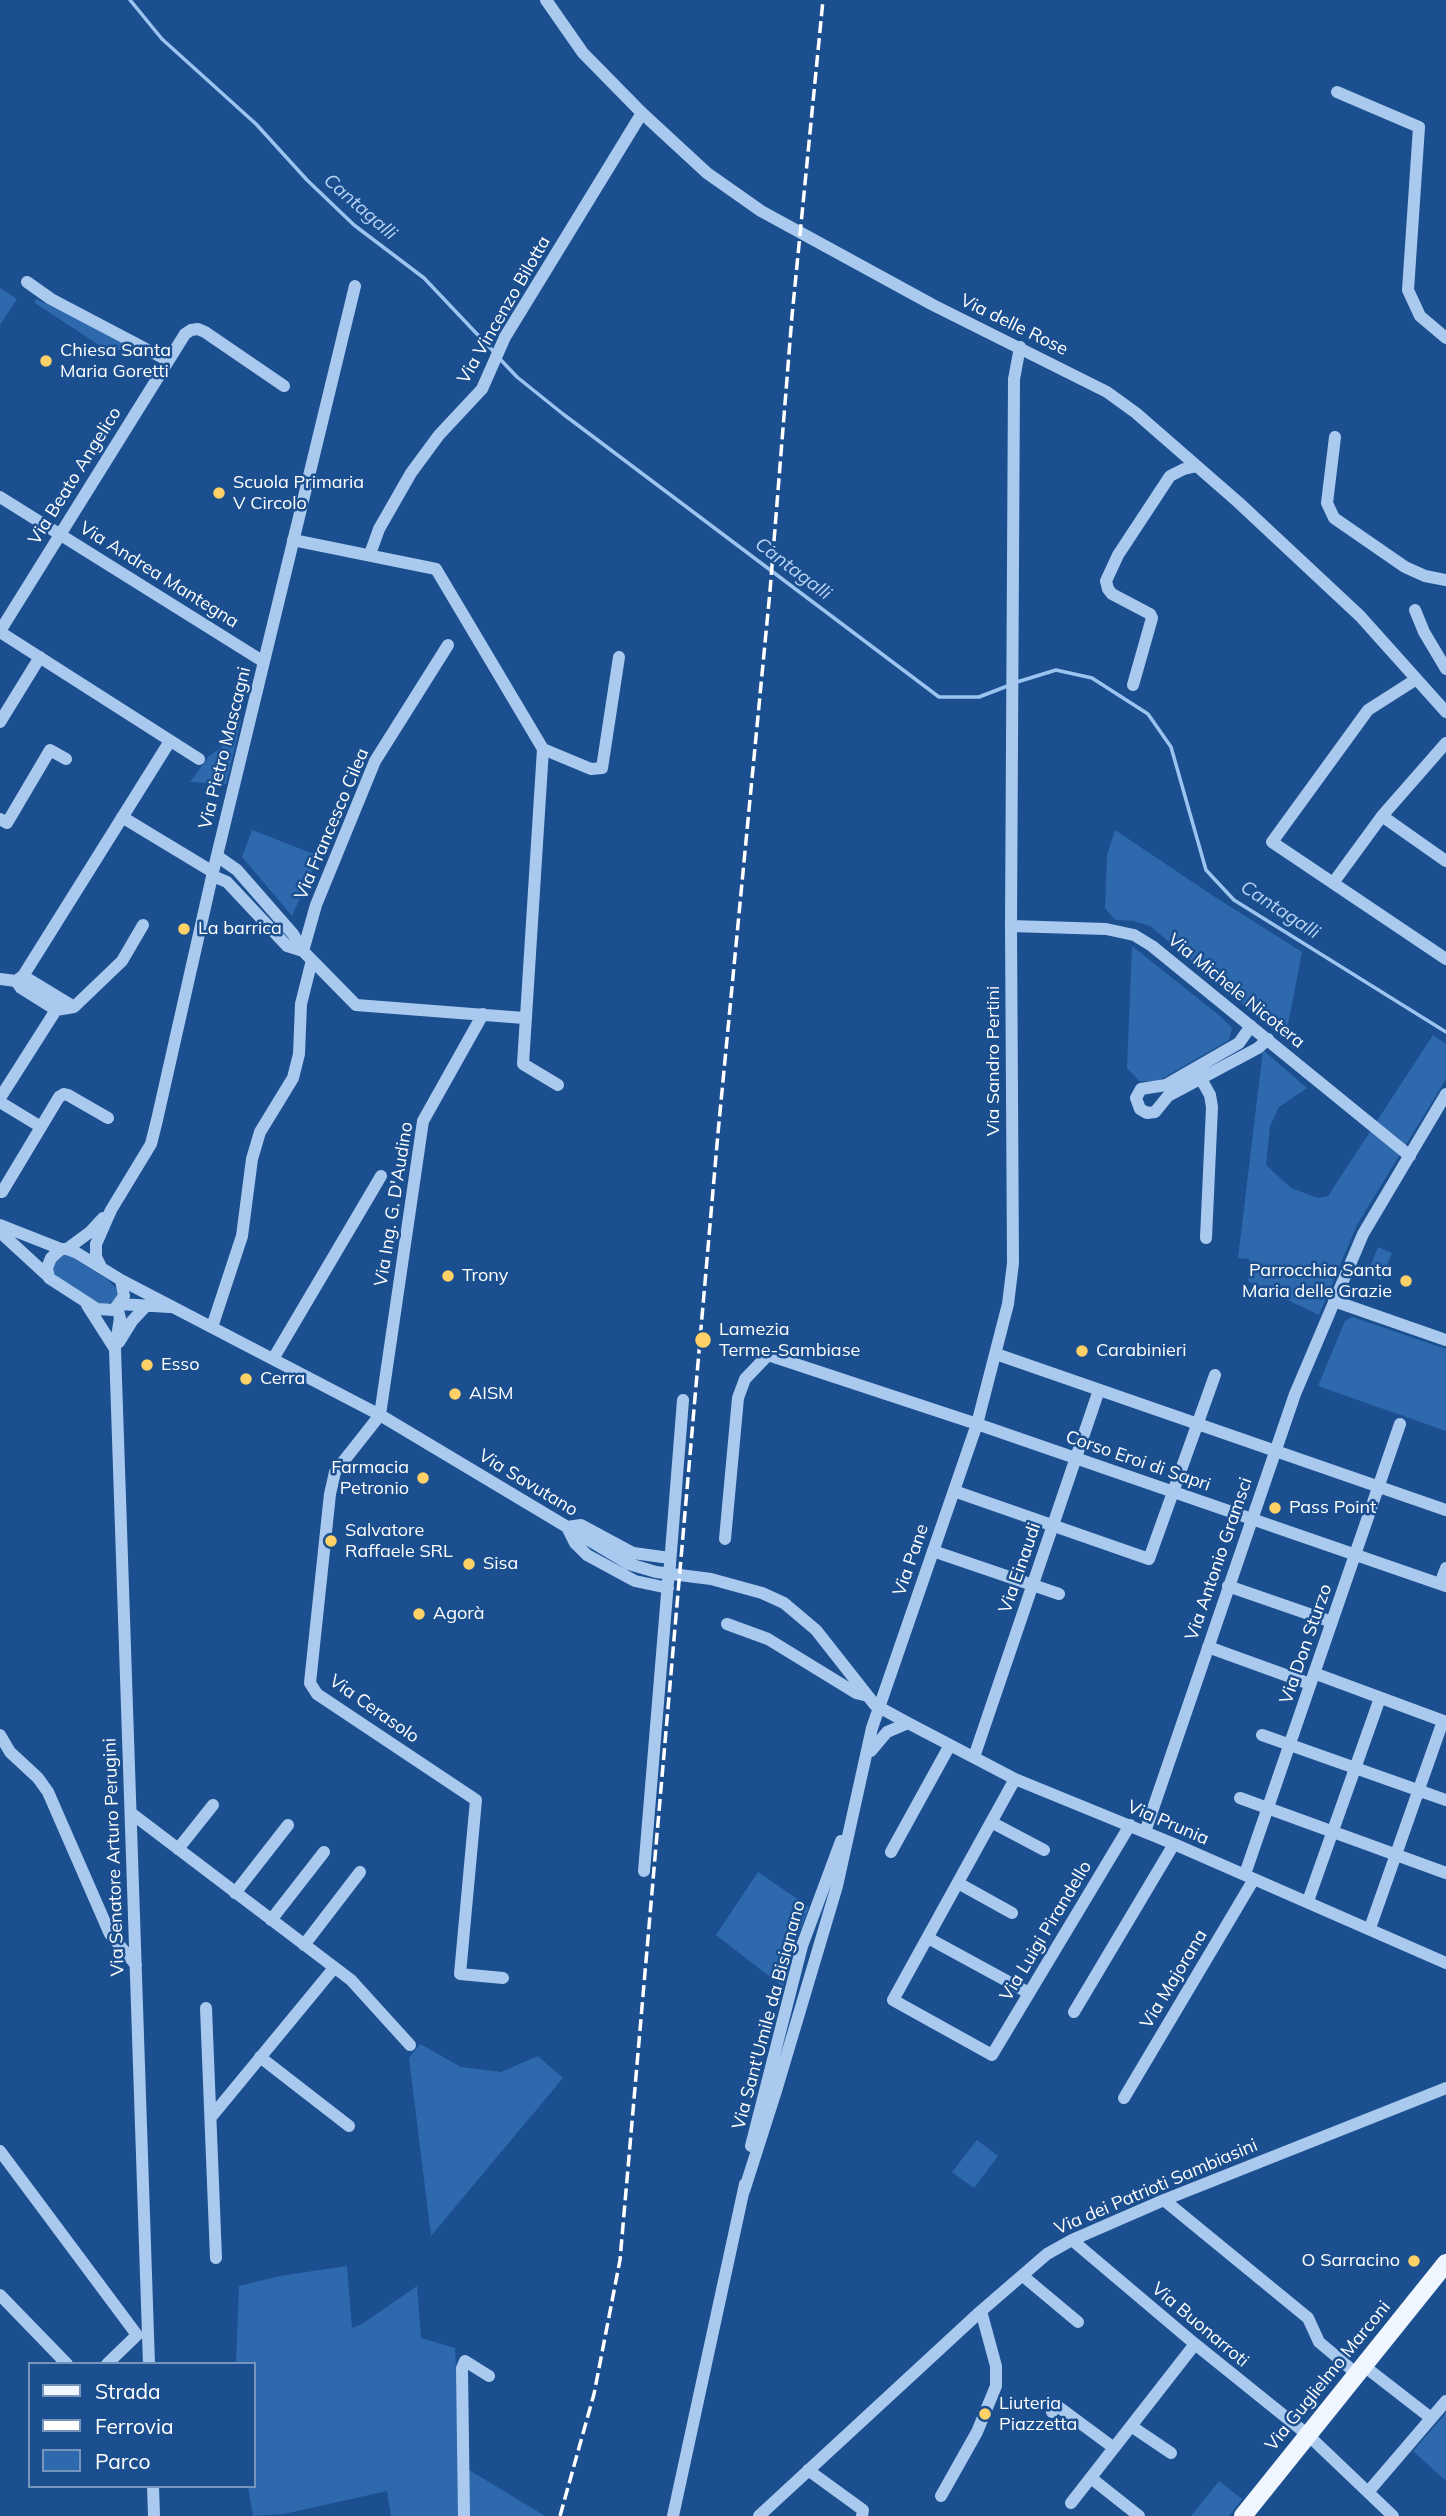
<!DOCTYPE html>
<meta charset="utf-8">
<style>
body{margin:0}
#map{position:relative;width:1446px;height:2516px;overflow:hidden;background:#1b4f8f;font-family:Mulish,sans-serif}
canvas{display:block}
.legend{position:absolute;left:28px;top:2362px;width:228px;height:126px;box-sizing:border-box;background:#1b4f8f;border:2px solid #7695bc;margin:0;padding:9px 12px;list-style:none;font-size:21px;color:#fff}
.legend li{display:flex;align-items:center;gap:14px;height:35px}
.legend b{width:35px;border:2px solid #7695bc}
</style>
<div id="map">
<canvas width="1446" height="2516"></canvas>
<ul class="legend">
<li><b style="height:9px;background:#f0f6ff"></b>Strada</li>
<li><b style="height:9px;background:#fff"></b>Ferrovia</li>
<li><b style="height:19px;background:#2e69ad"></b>Parco</li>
</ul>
</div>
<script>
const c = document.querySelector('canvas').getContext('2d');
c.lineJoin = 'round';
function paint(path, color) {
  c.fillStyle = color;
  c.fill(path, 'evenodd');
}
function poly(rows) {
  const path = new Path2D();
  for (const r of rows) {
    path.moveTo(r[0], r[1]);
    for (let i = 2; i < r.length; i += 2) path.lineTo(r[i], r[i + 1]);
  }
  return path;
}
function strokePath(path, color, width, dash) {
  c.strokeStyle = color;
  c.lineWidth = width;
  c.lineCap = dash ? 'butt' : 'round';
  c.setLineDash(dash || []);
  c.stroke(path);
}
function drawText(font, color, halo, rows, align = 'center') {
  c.font = font + ' Mulish,sans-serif';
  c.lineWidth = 5;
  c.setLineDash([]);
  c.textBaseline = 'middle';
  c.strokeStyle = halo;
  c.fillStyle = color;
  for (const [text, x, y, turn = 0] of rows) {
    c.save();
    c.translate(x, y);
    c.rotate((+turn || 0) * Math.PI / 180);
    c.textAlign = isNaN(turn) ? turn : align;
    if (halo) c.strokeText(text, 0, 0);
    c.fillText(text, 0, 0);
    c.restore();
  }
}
const green = poly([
 [0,288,17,299,0,325],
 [36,299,97,328,126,343,124,348,111,353,35,303],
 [235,720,241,721,226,784,190,782,209,756,221,748],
 [252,830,319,856,292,916,242,857],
 [1115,830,1215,897,1302,952,1285,1040,1150,926,1133,921,1115,920,1105,908,1107,855],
 [1132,946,1220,1016,1232,1028,1229,1040,1158,1081,1139,1081,1127,1068],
 [1433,1035,1446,1044,1446,1079,1357,1225,1319,1315,1248,1281,1249,1259,1238,1258,1263,1050,1307,1088,1279,1107,1270,1126,1266,1165,1291,1188,1318,1198,1328,1196],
 [1378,1247,1392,1253,1381,1280,1367,1275],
 [63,1255,68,1255,107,1279,116,1288,118,1296,114,1302,102,1305,59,1278,54,1273,53,1266,56,1259],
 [1352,1317,1446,1349,1446,1431,1318,1386,1345,1321],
 [758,1872,809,1907,794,1946,783,1987,716,1935],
 [420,2044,461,2067,501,2072,538,2056,563,2078,431,2236,409,2058],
 [977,2140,998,2156,974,2188,952,2172],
 [347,2266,352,2328,362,2324,417,2286,421,2338,455,2348,461,2465,545,2516,391,2516,387,2491,284,2514,253,2516,248,2486,254,2486,254,2364,236,2364,239,2286,280,2276],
 [1446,2413,1446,2481,1413,2451],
 [1219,2481,1242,2499,1229,2516,1191,2516]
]);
const stream = poly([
 [130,0,162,39,256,124,307,180,354,225,424,278,494,352],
 [499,358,517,377,563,414,939,697,979,697,1010,685],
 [1017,682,1056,670,1092,678,1148,714,1171,747,1206,870,1234,900,1446,1032]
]);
const minor = poly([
 [546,0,583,53,642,113,707,173,761,211,933,305,1107,392,1136,413,1238,502,1360,616,1446,712],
 [1337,92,1419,127,1408,290,1420,316,1446,338],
 [27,282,51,299,167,360],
 [1335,437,1327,503,1334,518,1405,567,1425,576,1446,580],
 [0,497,264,662],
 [293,540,436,569,543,749,523,1064,558,1085],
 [370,554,379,529,411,473,439,435,482,389,505,337,642,113],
 [1415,610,1424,632,1446,669],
 [0,631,185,334,191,330,198,329,205,332,284,386],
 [0,632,199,759],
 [1415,680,1368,710,1272,842,1446,959],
 [1133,685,1152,618,1150,614,1112,594,1108,589,1106,581,1118,555,1170,476,1184,469,1197,466],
 [0,722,40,657],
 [543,749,591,769,602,768,619,657],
 [1382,816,1446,861],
 [122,817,213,872],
 [0,819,7,823,50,750,66,759],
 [217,856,237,870,293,934,303,951,356,1005,524,1018],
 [213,876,227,882,287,946,303,951],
 [1333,883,1382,816,1446,743],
 [1011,926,1106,929,1134,935,1152,946,1410,1156],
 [303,951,316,905,375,761,448,645],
 [23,976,74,1007],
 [0,979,16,981],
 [16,981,23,976,170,741],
 [16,981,21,988,56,1010],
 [483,1014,423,1121,380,1415,335,1472,330,1494,310,1683,317,1694,476,1800,460,1974,503,1978],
 [1251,1026,1239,1043,1166,1085,1141,1089,1136,1098,1140,1109,1147,1113,1155,1112,1168,1096,1258,1048,1268,1039],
 [1201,1079,1210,1095,1212,1107,1206,1238],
 [0,1098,56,1010,74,1007,122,961,143,925],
 [0,1102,41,1127],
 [2,1192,59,1097,64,1094,68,1095,108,1118],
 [0,1225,61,1249],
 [0,1232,49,1277],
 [61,1249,67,1249,77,1253,121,1280,124,1296,114,1310,97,1309,49,1278,47,1268,51,1258,61,1249],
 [67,1249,90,1232,103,1218],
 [100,1265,96,1257,96,1244,111,1210,151,1144,157,1120,213,872,355,286],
 [121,1280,380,1415,629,1564,656,1572,711,1579,762,1593,784,1603,816,1630,875,1705,908,1723,1015,1779,1174,1844,1446,1963],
 [1334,1301,1446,1340],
 [119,1304,170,1307],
 [87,1305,115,1349],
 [117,1307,120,1318,115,1349,149,2364],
 [212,1327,242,1236,252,1159,260,1132,293,1078,299,1054,301,1004,312,960],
 [119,1342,132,1321,147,1305],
 [996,1354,1446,1510],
 [273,1359,381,1176],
 [954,1491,1149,1559,1215,1375],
 [725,1539,738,1398,745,1379,768,1355,977,1424,1446,1586],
 [933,1551,1059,1594],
 [670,1564,683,1400],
 [1440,1584,1446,1568],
 [1228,1586,1332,1622],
 [668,1588,635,1581,587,1555,575,1543,567,1527,581,1525,633,1553,670,1558],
 [727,1624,768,1639,856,1693,868,1696],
 [1208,1647,1310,1684],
 [1314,1673,1446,1722],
 [0,1735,10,1752,38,1778,48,1792,110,1934,136,1965],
 [1262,1735,1446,1800],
 [871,1751,887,1732,908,1723],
 [974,1757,1099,1390],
 [1015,1779,893,2000,992,2055,1130,1825],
 [1240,1798,1446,1873],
 [131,1813,351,1980,410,2045],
 [991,1822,1044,1850],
 [1145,1832,1295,1394,1363,1234,1446,1094],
 [178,1849,213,1805],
 [891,1852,950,1745],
 [644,1871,668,1582],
 [1245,1874,1400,1424],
 [958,1883,1012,1913],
 [235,1893,288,1825],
 [1308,1901,1380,1698],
 [271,1920,324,1852],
 [1370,1928,1443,1721],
 [928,1938,1029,1993],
 [304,1945,360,1872],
 [206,2008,216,2258],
 [1074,2012,1174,1844],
 [260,2057,349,2126],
 [1124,2098,1254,1879],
 [212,2116,334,1968],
 [751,2146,802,1946,841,1841],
 [0,2151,137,2335,107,2364],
 [744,2191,776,2091,837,1886,872,1728,977,1424,1008,1304,1013,1263,1011,926,1014,379,1020,347],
 [1164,2200,1308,2318,1319,2342,1357,2374],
 [1072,2240,1195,2344,1308,2435,1393,2516],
 [1023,2276,1078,2322],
 [0,2295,67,2364],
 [1364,2366,1431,2418],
 [1052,2412,1056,2405,1114,2448],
 [1131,2426,1171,2453],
 [808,2470,863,2510,862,2516],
 [1091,2478,1139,2516],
 [153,2486,154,2516],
 [1368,2492,1446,2401],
 [941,2496,977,2432,996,2386,996,2366,981,2311],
 [1071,2503,1195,2344],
 [464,2516,462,2368,465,2361,489,2376],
 [673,2516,745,2184],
 [759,2516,981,2311,1047,2254,1072,2240,1164,2200,1446,2088]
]);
const major = poly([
 [1243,2516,1446,2263]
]);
const rail = poly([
 [560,2516,594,2394,620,2260,718,1133,770,591,792,316,823,0]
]);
const minorBridge = poly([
 [668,1582,670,1564]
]);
const markers = [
 [46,361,7,"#ffd166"],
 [219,493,7,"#ffd166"],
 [184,929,7,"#ffd166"],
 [448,1276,7,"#ffd166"],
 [1406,1281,7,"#ffd166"],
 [703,1340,9,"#ffd166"],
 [1082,1351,7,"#ffd166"],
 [147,1365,7,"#ffd166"],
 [246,1379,7,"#ffd166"],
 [455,1394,7,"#ffd166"],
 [423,1478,7,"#ffd166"],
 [1275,1508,7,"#ffd166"],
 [331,1541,7,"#ffd166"],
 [469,1564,7,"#ffd166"],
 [419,1614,7,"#ffd166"],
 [1414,2261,7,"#ffd166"],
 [985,2414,7,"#ffd166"]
];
const streetNames = [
 ["Via Vincenzo Bilotta",504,310,-60],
 ["Via delle Rose",1014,325,26],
 ["Via Beato Angelico",75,476,-58],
 ["Via Andrea Mantegna",159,575,32],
 ["Via Pietro Mascagni",225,748,-76],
 ["Via Francesco Cilea",332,824,-67],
 ["Via Michele Nicotera",1236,991,39],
 ["Via Sandro Pertini",994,1061,-90],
 ["Via Ing. G. D'Audino",394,1204,-81],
 ["Corso Eroi di Sapri",1138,1461,19],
 ["Via Savutano",528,1483,31],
 ["Via Antonio Gramsci",1219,1559,-71],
 ["Via Pane",911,1560,-71],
 ["Via Einaudi",1020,1568,-71],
 ["Via Don Sturzo",1306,1644,-71],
 ["Via Cerasolo",374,1709,35],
 ["Via Prunia",1168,1823,23],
 ["Via Senatore Arturo Perugini",114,1857,-92],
 ["Via Luigi Pirandello",1046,1931,-59],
 ["Via Majorana",1174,1979,-59],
 ["Via Sant'Umile da Bisignano",769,2015,-75],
 ["Via dei Patrioti Sambiasini",1156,2187,-23],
 ["Via Buonarroti",1200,2325,40],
 ["Via Guglielmo Marconi",1328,2376,-51]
];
const poiNames = [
 ["Chiesa Santa",60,351],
 ["Maria Goretti",60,372],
 ["Scuola Primaria",233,483],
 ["V Circolo",233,504],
 ["La barrica",198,929],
 ["Parrocchia Santa",1392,1271,"right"],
 ["Maria delle Grazie",1392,1292,"right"],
 ["Trony",462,1276],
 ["Lamezia",719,1330],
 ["Terme-Sambiase",719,1351],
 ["Carabinieri",1096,1351],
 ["Esso",161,1365],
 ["Cerra",260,1379],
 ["AISM",469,1394],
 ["Farmacia",409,1468,"right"],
 ["Petronio",409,1489,"right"],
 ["Pass Point",1289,1508],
 ["Salvatore",345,1531],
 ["Raffaele SRL",345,1552],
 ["Sisa",483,1564],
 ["Agorà",433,1614],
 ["O Sarracino",1400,2261,"right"],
 ["Liuteria",999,2404],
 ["Piazzetta",999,2425]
];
const waterNames = [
 ["Cantagalli",360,207,41],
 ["Cantagalli",793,569,37],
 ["Cantagalli",1280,910,33]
];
paint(green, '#2e69ad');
strokePath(stream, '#9cc4f0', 3.5);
strokePath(minor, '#a9c9ee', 12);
strokePath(major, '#f0f6ff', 18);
strokePath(rail, '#fff', 3.5, [12, 5]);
strokePath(minorBridge, '#a9c9ee', 12);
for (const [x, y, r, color] of markers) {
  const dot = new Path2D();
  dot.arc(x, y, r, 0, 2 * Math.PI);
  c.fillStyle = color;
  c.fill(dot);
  strokePath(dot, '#1b4f8f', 2.5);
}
drawText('18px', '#fff', '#1b4f8f', streetNames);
drawText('18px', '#fff', '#1b4f8f', poiNames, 'left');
drawText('italic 19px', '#b5d3f5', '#1b4f8f', waterNames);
</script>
